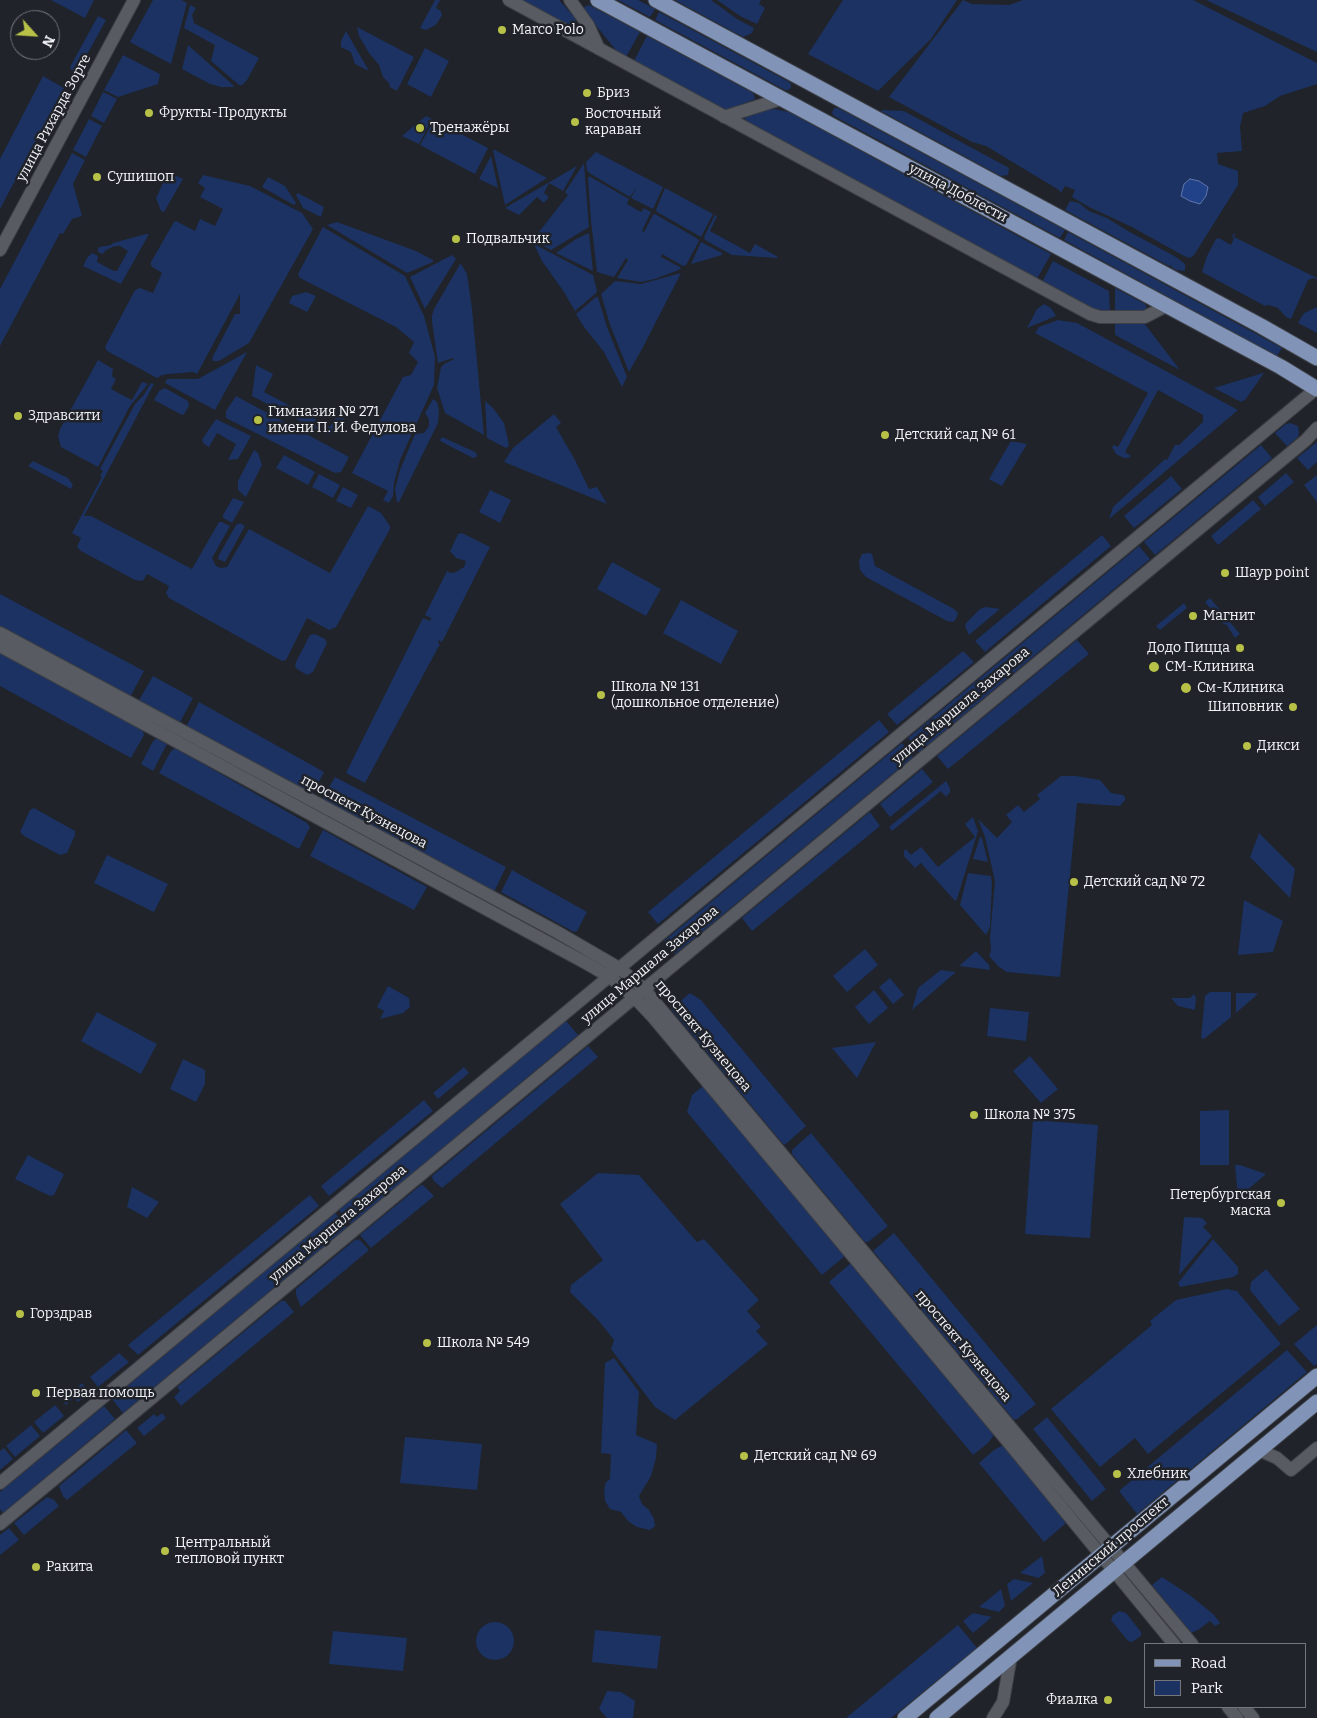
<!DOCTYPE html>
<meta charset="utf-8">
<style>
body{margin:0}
#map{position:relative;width:1317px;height:1718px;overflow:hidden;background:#202329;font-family:Bitter,serif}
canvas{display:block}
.legend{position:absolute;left:1144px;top:1643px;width:162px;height:65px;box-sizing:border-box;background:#202329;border:1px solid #74777c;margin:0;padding:6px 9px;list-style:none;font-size:15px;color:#f2f4f8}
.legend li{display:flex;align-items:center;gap:10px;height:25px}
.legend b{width:25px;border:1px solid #74777c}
.north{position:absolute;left:10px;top:10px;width:50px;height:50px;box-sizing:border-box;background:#202329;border:1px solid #74777c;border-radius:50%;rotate:116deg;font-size:14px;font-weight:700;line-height:20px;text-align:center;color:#f2f4f8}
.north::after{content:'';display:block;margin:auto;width:18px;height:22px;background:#b7c148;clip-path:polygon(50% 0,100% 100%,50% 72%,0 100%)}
</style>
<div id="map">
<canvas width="1317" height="1718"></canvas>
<ul class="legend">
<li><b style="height:6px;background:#8194b8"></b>Road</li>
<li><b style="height:14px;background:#1b3262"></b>Park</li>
</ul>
<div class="north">N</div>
</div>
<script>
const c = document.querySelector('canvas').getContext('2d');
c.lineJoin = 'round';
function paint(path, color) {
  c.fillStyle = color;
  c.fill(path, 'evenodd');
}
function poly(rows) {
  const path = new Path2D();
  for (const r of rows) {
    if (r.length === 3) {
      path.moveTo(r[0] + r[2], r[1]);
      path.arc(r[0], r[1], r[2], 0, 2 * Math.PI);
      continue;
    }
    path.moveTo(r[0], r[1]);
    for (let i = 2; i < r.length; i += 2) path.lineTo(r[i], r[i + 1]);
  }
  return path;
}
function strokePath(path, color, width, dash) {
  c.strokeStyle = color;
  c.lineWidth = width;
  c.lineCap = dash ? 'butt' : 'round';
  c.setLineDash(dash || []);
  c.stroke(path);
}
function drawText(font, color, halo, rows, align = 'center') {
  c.font = font + ' Bitter,serif';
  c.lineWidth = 5;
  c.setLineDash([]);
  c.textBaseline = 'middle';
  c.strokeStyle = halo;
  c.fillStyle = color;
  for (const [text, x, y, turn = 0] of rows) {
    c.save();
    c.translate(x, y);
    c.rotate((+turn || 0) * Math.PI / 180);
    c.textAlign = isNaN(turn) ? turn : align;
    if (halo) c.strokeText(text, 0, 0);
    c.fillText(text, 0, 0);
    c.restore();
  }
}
const green = poly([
 [51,0,94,0,85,18],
 [153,0,181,0,187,3,171,64,130,42],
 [435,0,440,0,436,8,441,11,442,15,436,25,426,30,420,28],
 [521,0,559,0,576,19,576,25,571,27],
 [618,0,638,0,655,9,650,17],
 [675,0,711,0,737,19,754,28,752,33,743,37],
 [717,0,761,0,759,4,765,8,757,24,740,16],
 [843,0,957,0,931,39,878,91,808,54],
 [963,0,972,4,1009,5,1023,0,1193,0,1317,63,1317,84,1280,96,1265,106,1243,113,1240,127,1242,151,1217,153,1218,164,1238,171,1238,185,1194,255,1190,258,1184,256,1132,227,1089,207,1072,197,1075,190,1065,186,1061,193,1059,190,986,146,972,142,889,97],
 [1206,0,1317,0,1317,52],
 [190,5,196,8,192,15,194,23,259,58,247,80,242,85,239,85,211,61,215,45,184,28],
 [589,5,640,32,626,57,615,49,586,13,584,7],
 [659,12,789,82,791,84,791,88,788,90,785,90,655,20],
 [98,16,106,20,78,71,76,73,73,73,70,67],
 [357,27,414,57,397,91,390,87,389,83,383,77,379,65,369,53,359,36],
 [346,31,369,71,355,64,351,52,341,47,341,41],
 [647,36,753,93,755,99,731,109,722,109,634,61],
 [188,45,233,85,234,87,221,87,210,84,182,69],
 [425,48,449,61,431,97,407,84],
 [123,55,160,74,158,84,118,97,104,90],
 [43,76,64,88,0,209,0,159],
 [103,92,117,99,104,123,91,116],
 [834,108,838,108,1065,230,1060,238,834,116,832,113],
 [774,109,789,112,1051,254,1037,279,749,124,745,119,746,114],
 [882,110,904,111,1009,168,1008,175,1001,176,881,111],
 [426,116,432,119,419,144,402,136],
 [89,119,102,126,86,157,73,150],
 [434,120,488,148,475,174,420,145],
 [493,150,495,150,547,178,505,205],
 [596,152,663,187,653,209,631,198,637,187,630,197,589,173,587,170,586,162],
 [72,153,85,160,73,184,82,216,72,219,63,234,60,233,0,346,0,289],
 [491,156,498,188,479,179],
 [584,163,589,227,551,250,534,241,535,237,568,195,565,192],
 [577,166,563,191,549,183,544,193,549,197,544,203,537,197,519,215,505,208],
 [203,175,250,186,302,213,313,229,249,343,219,361,213,361,212,358,235,314,240,314,240,294,197,374,193,372,169,374,162,375,157,378,107,351,105,347,135,290,140,288,153,293,162,273,151,266,151,262,174,222,176,221,195,231,200,219,215,226,223,209,200,197,205,188,198,183],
 [177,176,183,179,164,212,161,211,156,198,164,181],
 [589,176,629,199,627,204,641,212,644,208,651,212,642,231,644,232,653,215,655,214,698,239,699,241,686,265,683,266,662,254,661,257,680,267,681,269,655,279,641,282,617,278,628,260,626,258,614,277,597,272,591,221,588,179],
 [268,177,285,186,296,203,294,205,262,187],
 [665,188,713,214,701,237,657,212,656,210],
 [298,193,324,207,321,217,303,208,296,195],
 [1070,201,1079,203,1089,211,1107,218,1128,231,1176,257,1185,264,1185,271,1176,270,1171,267,1172,265,1169,266,1065,210],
 [715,215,717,216,710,231,750,253,755,244,778,257,777,258,732,255,705,240,704,237],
 [337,222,416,251,433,260,433,262,407,273,327,225],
 [323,227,405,276,424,316,435,357,434,385,400,460,394,483,393,496,389,503,383,500,388,491,352,473,403,377,411,375,418,362,409,353,414,342,396,327,300,278,298,274],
 [1068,232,1282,348,1277,356,1064,240],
 [589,233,593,271,556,253,576,239],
 [1234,233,1235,234,1234,237,1317,278,1317,279,1313,278,1308,280,1291,319,1286,317,1278,308,1269,305,1265,306,1202,272,1207,256,1216,239,1219,238,1231,245,1234,238,1232,237],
 [146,234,149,234,121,284,83,266,87,258,92,253,98,256,97,262,114,271,117,271,128,251,120,246,115,246,106,250,103,254,98,252,98,249,99,247,111,245,113,243],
 [701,242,722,253,722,255,691,264],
 [534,244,593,275,597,291,596,293,575,311,564,292,542,261],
 [452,255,456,259,425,309,410,277],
 [1053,261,1109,291,1110,311,1094,309,1042,282],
 [460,264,461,264,467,274,472,309,484,435,445,413,437,388,441,367,444,364,454,359,453,358,438,363,432,322,432,316,434,309],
 [681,273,643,347,629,372,610,325,601,294,615,281,641,284],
 [1115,288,1145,304,1147,309,1143,311,1115,312],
 [306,292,316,296,307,312,289,303,292,296],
 [596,297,598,297,607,327,627,377,622,387,604,352,584,327,576,314],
 [1044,304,1051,308,1056,316,1027,328,1037,309],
 [1317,307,1317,333,1298,323,1304,313],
 [1058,320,1077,323,1238,410,1109,519,1113,507,1165,459,1167,460,1175,445,1179,445,1203,422,1203,415,1158,390,1125,452,1131,456,1128,458,1124,458,1116,454,1112,447,1114,445,1118,447,1148,393,1035,333,1039,327],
 [1144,323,1180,370,1115,335,1115,324],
 [247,352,215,410,165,383,167,379,198,379],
 [98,360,113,369,112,376,116,379,111,389,132,400,142,382,148,384,130,406,98,467,61,447,58,437,60,429],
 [256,365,273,374,264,392,330,427,339,410,347,414,335,433,327,435,252,396],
 [1263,373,1264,373,1245,400,1241,402,1214,388],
 [151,383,154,384,84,516,91,516,192,569,219,522,222,522,230,526,212,558,216,566,221,568,227,567,249,529,330,573,368,506,381,513,390,526,390,529,336,627,329,630,307,618,286,660,282,661,169,598,166,593,169,586,147,574,143,581,135,580,81,551,77,547,81,538,72,533,102,477,100,476,103,471,100,469,135,404,143,396],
 [165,388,188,401,189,406,184,414,182,415,154,400,159,391],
 [236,396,349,457,341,472,335,473,226,418,226,411],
 [433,399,437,402,439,410,438,423,399,502,397,502,395,489,400,470,415,434,424,433,429,426,429,419,425,413],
 [485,401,493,408,504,423,508,440,509,446,506,448,487,438],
 [554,414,561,423,556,427,575,460,589,489,597,487,607,504,504,462,513,448],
 [216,419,251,436,238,459,228,460,236,444,217,433,209,447,204,444,202,440,205,435],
 [1290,423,1298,426,1299,433,1298,437,1287,446,1275,433,1286,424],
 [442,437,475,452,477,455,476,457,473,458,442,442,440,440],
 [1011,441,1027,444,1002,486,989,479],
 [1317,442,1317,462,1308,470,1297,458],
 [1261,445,1272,458,1155,555,1144,542],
 [254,450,258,453,262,465,246,497,238,490,238,481],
 [284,455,315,472,308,485,276,468],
 [33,461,68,478,73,485,71,489,28,466],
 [1286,473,1294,482,1265,506,1258,497],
 [319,474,340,485,333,498,312,487],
 [1317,475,1317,502,1304,485],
 [1171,476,1182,489,1134,528,1124,516],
 [343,487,358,495,351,508,336,501],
 [490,490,511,500,500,523,479,512],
 [233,498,244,502,232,523,223,518,223,515],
 [1253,500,1261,509,1218,545,1211,536],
 [240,523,245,526,225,562,218,559,219,555,236,525],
 [462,533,490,547,442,642,439,640,438,643,440,644,365,783,346,773,423,618,430,621,431,618,425,615,447,571,450,573,456,572,464,567,466,561,456,558,450,551,458,534],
 [1102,535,1111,546,985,652,975,641],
 [1139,546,1150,559,919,752,908,738],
 [869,553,872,554,875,566,954,609,958,613,956,619,953,622,947,621,866,577,860,570,859,561,862,554],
 [612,562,661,589,646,616,597,589],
 [0,594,144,671,130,697,0,627],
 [1210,598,1240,634,1235,638,1226,624,1224,625,1205,602],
 [681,600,738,631,721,664,663,633],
 [1184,603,1187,608,1160,630,1156,626],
 [986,607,1000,609,969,635,965,626,966,623,980,609],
 [315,634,325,639,327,643,313,672,307,675,297,669,295,666,296,662,310,635],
 [1077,640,1089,654,948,769,937,756],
 [963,651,974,662,897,725,887,714],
 [0,653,142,728,144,735,131,758,0,686],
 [153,676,193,698,179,724,138,702],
 [199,702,324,772,312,795,186,727],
 [879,720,889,732,658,924,648,912],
 [156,738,167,744,153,771,141,764,152,743],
 [902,743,913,757,675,954,664,941],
 [175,748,307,823,310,827,299,849,159,773,171,751],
 [922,769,933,782,890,817,880,804],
 [1061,776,1076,776,1100,780,1111,793,1123,795,1125,797,1125,800,1120,806,1077,803,1060,977,1007,972,999,967,989,956,991,951,990,937,995,881,985,837,978,819,997,838,1012,822,1006,815,1018,805,1024,812,1040,799,1037,795],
 [335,777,506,867,494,892,322,799],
 [946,781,950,788,950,792,946,797,941,791,892,831,889,827],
 [34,808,75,831,75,835,67,853,60,855,24,836,20,832,30,810],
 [870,812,880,826,752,931,742,918],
 [973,817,978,831,957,899,955,901,921,863,915,868,904,856,904,851,906,849,911,855,921,847,938,867,975,837,965,824],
 [323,830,427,887,414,910,310,856],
 [1259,833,1295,869,1290,898,1250,857],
 [980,837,982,838,988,862,973,859],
 [107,855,168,884,154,912,94,883],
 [512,870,587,912,577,931,574,932,501,892],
 [968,873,991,876,992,884,990,927,986,935,960,905],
 [1244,900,1283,921,1273,952,1238,955],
 [865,949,878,965,847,992,833,976],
 [976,951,989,965,990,970,959,966],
 [941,970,956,972,912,1010,918,988],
 [890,978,904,995,893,1004,879,987],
 [388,986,409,998,410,1007,403,1013,380,1019,384,1011,377,1007],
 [874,990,888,1008,869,1024,855,1007],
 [1210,992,1231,992,1231,1017,1204,1039,1201,1038,1205,996],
 [690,993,701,1000,806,1126,787,1143,784,1145,671,1009],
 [1236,993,1254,993,1258,994,1236,1013],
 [1194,994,1196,998,1195,1010,1178,1006,1171,998,1190,998],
 [990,1008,1029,1012,1026,1041,987,1036],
 [97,1012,157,1044,141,1074,81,1041],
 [566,1021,578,1035,351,1224,339,1210],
 [876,1042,857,1078,832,1048],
 [588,1046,598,1057,442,1188,433,1180,432,1176],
 [1030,1056,1058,1089,1041,1103,1013,1071],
 [183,1059,205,1070,205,1084,196,1102,170,1089],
 [464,1067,469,1073,438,1099,433,1093],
 [703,1086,845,1256,822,1275,687,1112,692,1095],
 [424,1100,433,1111,329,1196,321,1186],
 [1229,1110,1229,1165,1200,1165,1200,1111],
 [1033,1120,1098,1125,1090,1238,1025,1234],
 [811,1133,888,1226,868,1242,865,1242,792,1154,792,1150],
 [28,1155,64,1174,54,1195,50,1196,15,1179],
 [1235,1165,1240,1165,1266,1174,1238,1198],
 [598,1173,639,1175,697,1242,704,1239,759,1300,747,1311,761,1327,756,1331,768,1344,675,1420,655,1407,611,1349,614,1340,598,1320,570,1292,571,1285,603,1260,560,1204],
 [421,1185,423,1185,434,1196,371,1248,360,1235],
 [132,1187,159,1202,147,1218,127,1207],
 [310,1195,319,1206,138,1355,128,1345],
 [335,1213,347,1227,123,1413,112,1399],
 [1184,1217,1202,1218,1207,1223,1203,1227,1212,1236,1179,1275],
 [894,1233,1036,1404,1017,1419,1014,1420,873,1251],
 [356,1239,358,1241,359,1239,369,1250,301,1307,296,1295,296,1289],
 [1213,1239,1238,1267,1238,1274,1233,1277,1180,1287,1178,1283],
 [851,1263,994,1435,988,1443,973,1455,829,1282],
 [1266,1269,1300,1309,1279,1326,1250,1290,1251,1282],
 [1227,1289,1237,1291,1281,1344,1148,1454,1135,1438,1100,1467,1051,1409,1152,1325,1150,1321,1176,1300],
 [281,1301,285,1301,294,1312,181,1406,174,1397,180,1391,177,1387],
 [1317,1325,1317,1364,1314,1366,1294,1344],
 [1287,1350,1307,1372,1137,1514,1119,1491],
 [119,1353,129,1362,98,1387,90,1377],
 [614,1358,639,1392,636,1435,657,1444,656,1458,651,1476,639,1496,642,1504,649,1510,654,1519,655,1526,650,1530,637,1527,629,1522,621,1512,610,1509,605,1501,604,1490,606,1482,610,1479,611,1454,601,1453,605,1363],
 [82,1383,89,1392,78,1402,74,1398,66,1405,62,1400],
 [55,1405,64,1416,43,1433,34,1422],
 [104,1406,115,1419,3,1513,0,1509,0,1492],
 [162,1413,166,1418,144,1436,137,1428,154,1414,157,1417],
 [1047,1417,1106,1489,1092,1501,1033,1429],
 [31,1425,40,1436,15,1457,6,1446],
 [126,1430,137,1443,67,1500,63,1496,59,1486],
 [405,1437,482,1444,477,1490,400,1483],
 [1003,1445,1066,1523,1044,1542,979,1463,994,1450],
 [4,1448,13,1459,0,1470,0,1451],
 [47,1497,54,1500,59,1506,24,1535,14,1523],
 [9,1528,19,1540,0,1555,0,1535],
 [1042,1556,1045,1573,1039,1578,1020,1573],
 [1162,1577,1191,1596,1214,1615,1220,1623,1215,1626,1210,1621,1198,1630,1191,1633,1152,1585],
 [1014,1579,1033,1583,1011,1601,1007,1584],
 [1001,1589,1005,1606,999,1612,979,1607],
 [1119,1611,1126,1613,1141,1632,1141,1636,1132,1642,1128,1641,1111,1620,1113,1615],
 [973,1613,992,1617,973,1633,963,1621],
 [495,1641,19],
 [958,1625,977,1648,891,1718,846,1718],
 [595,1630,661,1636,657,1669,592,1662],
 [333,1631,407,1638,403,1671,329,1664],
 [607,1691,621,1692,635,1701,633,1718,607,1718,599,1709]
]);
const water = poly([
 [1190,179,1199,181,1208,187,1206,196,1200,204,1190,201,1181,196,1184,184,1190,179]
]);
const minor = poly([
 [509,0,1090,314,1100,317,1145,317,1166,306],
 [570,0,588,25,599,49],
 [724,117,781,99],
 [0,250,134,0],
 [0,633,557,932,619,968,644,989,1192,1644],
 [0,646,584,962,610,977,634,997,652,1016,1004,1437,1174,1644],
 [1259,1450,1277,1458,1291,1470,1317,1448],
 [0,1483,1317,388],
 [0,1524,1306,440,1317,428],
 [1228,1707,1237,1718],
 [1244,1707,1253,1718],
 [993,1718,1003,1702,1011,1656]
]);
const major = poly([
 [598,0,1281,367,1317,389],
 [656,0,1261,326,1317,358],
 [905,1718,1317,1376],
 [937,1718,1317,1402]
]);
const markers = [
 [502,30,5,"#b7c148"],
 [587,93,5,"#b7c148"],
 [149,113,5,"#b7c148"],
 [575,122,5,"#b7c148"],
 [420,128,5,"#b7c148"],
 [97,177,5,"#b7c148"],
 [456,239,5,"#b7c148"],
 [18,416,5,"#b7c148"],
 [258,420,5,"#b7c148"],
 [885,435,5,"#b7c148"],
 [1225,573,5,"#b7c148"],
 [1193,616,5,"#b7c148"],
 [1240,648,5,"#b7c148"],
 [1154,667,6,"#b7c148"],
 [1186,688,6,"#b7c148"],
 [601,695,5,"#b7c148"],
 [1293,707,5,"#b7c148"],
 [1247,746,5,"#b7c148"],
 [1074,882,5,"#b7c148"],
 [974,1115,5,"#b7c148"],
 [1281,1203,5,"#b7c148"],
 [20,1314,5,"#b7c148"],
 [427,1343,5,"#b7c148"],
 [36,1393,5,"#b7c148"],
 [744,1456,5,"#b7c148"],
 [1117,1474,5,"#b7c148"],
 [165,1551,5,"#b7c148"],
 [36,1567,5,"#b7c148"],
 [1108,1700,5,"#b7c148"]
];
const poiNames = [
 ["Marco Polo",512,30],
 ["Бриз",597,93],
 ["Фрукты-Продукты",159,113],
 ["Восточный",585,114],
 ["караван",585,130],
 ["Тренажёры",430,128],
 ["Сушишоп",107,177],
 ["Подвальчик",466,239],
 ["Гимназия № 271",268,412],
 ["имени П. И. Федулова",268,428],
 ["Здравсити",28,416],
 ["Детский сад № 61",895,435],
 ["Шаур point",1235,573],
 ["Магнит",1203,616],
 ["Додо Пицца",1230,648,"right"],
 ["СМ-Клиника",1165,667],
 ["Школа № 131",611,687],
 ["(дошкольное отделение)",611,703],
 ["См-Клиника",1197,688],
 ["Шиповник",1283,707,"right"],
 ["Дикси",1257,746],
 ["Детский сад № 72",1084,882],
 ["Школа № 375",984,1115],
 ["Петербургская",1271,1195,"right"],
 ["маска",1271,1211,"right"],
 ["Горздрав",30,1314],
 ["Школа № 549",437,1343],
 ["Первая помощь",46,1393],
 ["Детский сад № 69",754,1456],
 ["Хлебник",1127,1474],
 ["Центральный",175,1543],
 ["тепловой пункт",175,1559],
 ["Ракита",46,1567],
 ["Фиалка",1098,1700,"right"]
];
const streetNames = [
 ["улица Рихарда Зорге",54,118,-62],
 ["улица Доблести",958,193,28],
 ["улица Маршала Захарова",961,706,-40],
 ["проспект Кузнецова",364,812,28],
 ["улица Маршала Захарова",650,965,-40],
 ["проспект Кузнецова",703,1036,50],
 ["улица Маршала Захарова",338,1224,-40],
 ["проспект Кузнецова",963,1346,50],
 ["Ленинский проспект",1111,1547,-40]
];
paint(green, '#1b3262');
paint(water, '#214189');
strokePath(water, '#6077aa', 1);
strokePath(minor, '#3d3f45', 14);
strokePath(major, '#3d3f45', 17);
strokePath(minor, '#585c62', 12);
strokePath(major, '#8194b8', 15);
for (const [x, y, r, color] of markers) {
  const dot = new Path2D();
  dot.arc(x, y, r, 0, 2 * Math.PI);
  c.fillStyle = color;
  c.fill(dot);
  strokePath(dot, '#202329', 2);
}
drawText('14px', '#f2f4f8', '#202329', poiNames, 'left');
drawText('14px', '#f2f4f8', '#202329', streetNames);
</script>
